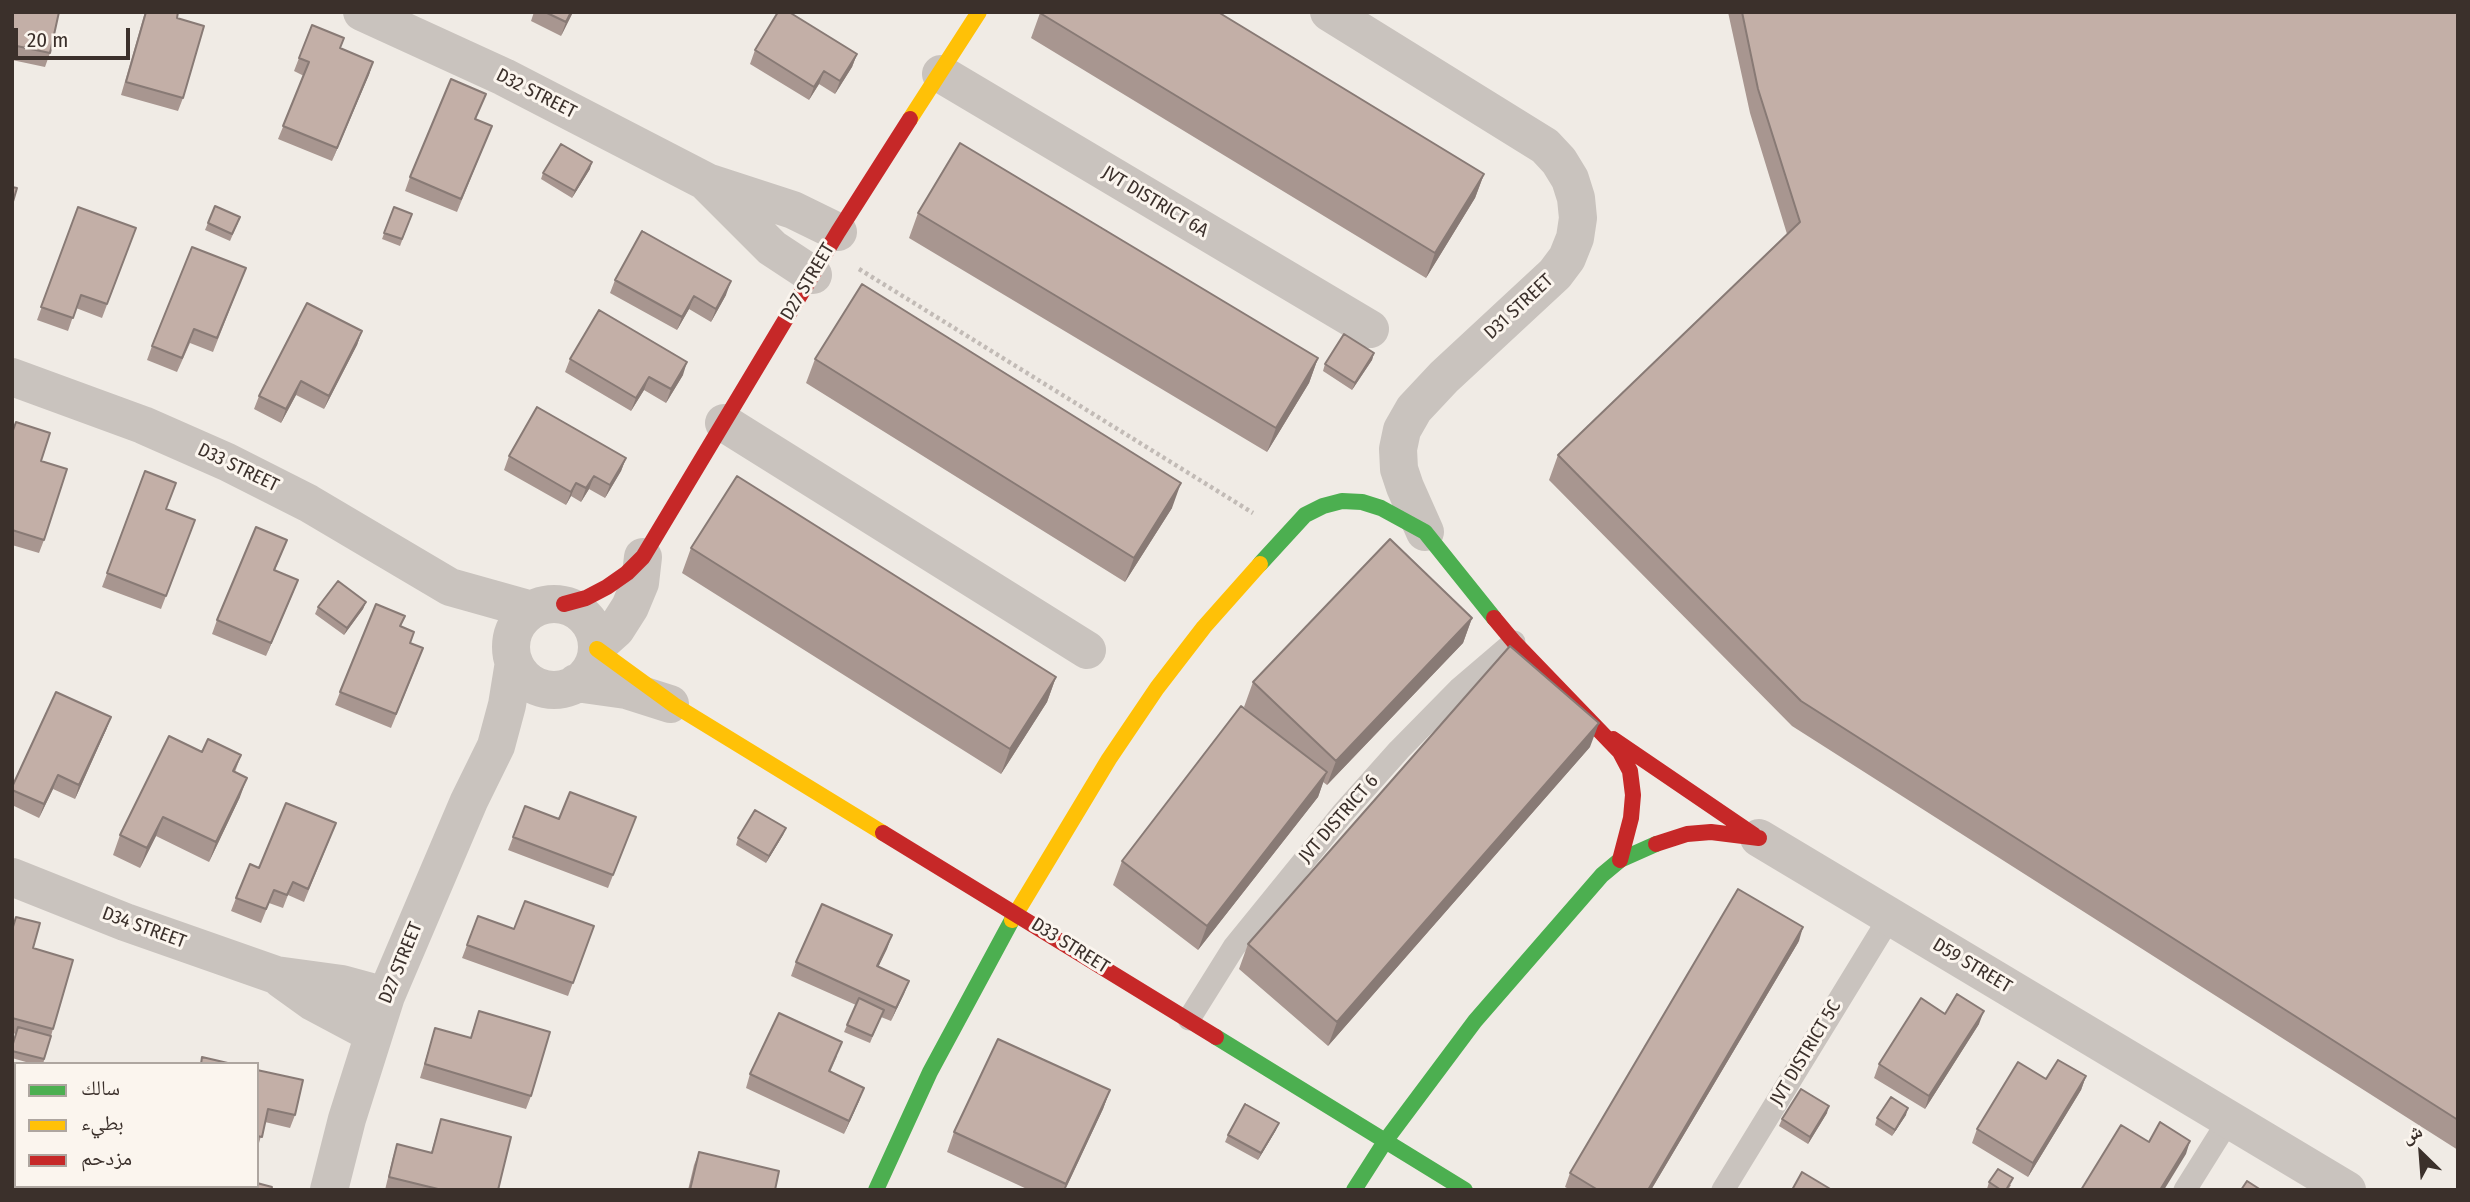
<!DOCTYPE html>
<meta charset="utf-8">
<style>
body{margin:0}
#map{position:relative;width:2470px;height:1202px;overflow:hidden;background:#f0ebe5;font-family:"Fira Sans Condensed","Noto Naskh Arabic",sans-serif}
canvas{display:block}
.frame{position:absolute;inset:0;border:14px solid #3b302b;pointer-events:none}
.legend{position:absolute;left:14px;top:1062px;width:245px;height:126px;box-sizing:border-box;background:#fbf5ee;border:2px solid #aea6a0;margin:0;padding:9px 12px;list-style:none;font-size:21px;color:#3b302b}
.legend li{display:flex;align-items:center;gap:14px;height:35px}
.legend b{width:35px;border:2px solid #aea6a0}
.north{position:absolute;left:2386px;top:1118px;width:70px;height:70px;-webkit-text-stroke:5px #fbf5ee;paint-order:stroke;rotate:335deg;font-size:19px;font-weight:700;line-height:28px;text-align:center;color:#3b302b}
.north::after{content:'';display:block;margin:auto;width:24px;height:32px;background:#3b302b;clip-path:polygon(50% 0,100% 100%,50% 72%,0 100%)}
.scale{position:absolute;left:14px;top:28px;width:116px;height:32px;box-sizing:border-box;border:4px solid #3b302b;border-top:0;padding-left:9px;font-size:21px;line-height:24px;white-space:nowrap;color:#3b302b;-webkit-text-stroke:5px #fbf5ee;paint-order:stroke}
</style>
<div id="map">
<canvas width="2470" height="1202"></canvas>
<div class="frame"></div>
<ul class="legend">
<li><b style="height:9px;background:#4caf50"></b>سالك</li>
<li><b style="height:9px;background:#ffc107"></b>بطيء</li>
<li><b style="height:9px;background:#c62828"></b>مزدحم</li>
</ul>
<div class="north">ش</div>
<div class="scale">20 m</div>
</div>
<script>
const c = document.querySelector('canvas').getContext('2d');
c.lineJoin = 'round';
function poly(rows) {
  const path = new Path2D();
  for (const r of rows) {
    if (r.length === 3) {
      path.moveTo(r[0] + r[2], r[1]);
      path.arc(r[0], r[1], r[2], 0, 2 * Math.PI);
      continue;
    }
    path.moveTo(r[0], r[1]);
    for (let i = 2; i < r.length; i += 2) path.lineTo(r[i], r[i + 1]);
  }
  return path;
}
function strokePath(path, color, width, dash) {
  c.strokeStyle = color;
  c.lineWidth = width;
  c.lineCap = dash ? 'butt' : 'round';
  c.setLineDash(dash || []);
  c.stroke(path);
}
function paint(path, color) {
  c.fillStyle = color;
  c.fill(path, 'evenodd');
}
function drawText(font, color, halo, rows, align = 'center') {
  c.font = font + ' "Fira Sans Condensed",sans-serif';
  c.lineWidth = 6;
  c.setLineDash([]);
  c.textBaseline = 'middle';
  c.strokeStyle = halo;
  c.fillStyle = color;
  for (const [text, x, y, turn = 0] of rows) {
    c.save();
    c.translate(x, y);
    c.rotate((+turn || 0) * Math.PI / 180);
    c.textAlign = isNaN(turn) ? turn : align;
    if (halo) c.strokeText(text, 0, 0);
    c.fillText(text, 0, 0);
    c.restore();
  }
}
const path = poly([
 [859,269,1253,513]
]);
const lane = poly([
 [1189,1019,1234,947,1342,814,1399,750,1459,689,1514,642],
 [1723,1190,1890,917],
 [2185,1190,2230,1118]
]);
const street = poly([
 [362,12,504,77,707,182,793,210,838,232],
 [1329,12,1545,146,1559,161,1570,179,1576,198,1578,218,1575,238,1567,258,1555,274,1444,377,1414,409,1402,430,1398,449,1399,469,1405,487,1425,532],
 [941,74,1370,329],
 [708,184,772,248,813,275],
 [12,377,143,425,227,462,308,503,450,587,532,610],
 [724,423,1087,650],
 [554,647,43],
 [597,646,616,629,630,607,640,583,643,557],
 [576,683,626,690,670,704],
 [1759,838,2347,1190],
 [12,877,125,922,276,975,342,984,386,996],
 [281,979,313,1002,373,1034],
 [329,1190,347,1119,386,996,469,801,496,746,507,705,514,662]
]);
const fast = poly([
 [1260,564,1305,515,1323,506,1342,501,1362,502,1381,508,1425,532,1494,618],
 [1216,1037,1465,1190],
 [876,1190,930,1072,1012,920],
 [1354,1190,1386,1140,1475,1021,1602,875,1620,860,1656,844]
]);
const slow = poly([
 [910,119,979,12],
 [597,649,674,705,883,833],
 [1012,920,1109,759,1157,688,1204,627,1260,564]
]);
const jam = poly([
 [564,604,586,598,607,587,627,573,643,557,838,232,910,119],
 [1494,618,1514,642,1620,752,1630,771,1633,795,1631,818,1620,860],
 [1613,739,1754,835],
 [883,833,1216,1037],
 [1656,844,1687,834,1711,832,1759,838]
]);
const wall = poly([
 [12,12,50,53,45,67,12,60],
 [145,12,178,12,177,18,183,98,178,111,121,95],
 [534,12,573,12,561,36,531,21],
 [1728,12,2458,12,2458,1150,1792,726,1549,480,1558,455,1787,234,1750,113],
 [1040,13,1484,174,1475,198,1426,278,1031,38],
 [340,48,373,62,332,161,278,139,304,76,294,71,299,58],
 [755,50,857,54,852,67,835,94,819,84,809,100,750,64],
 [476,119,492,126,457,212,405,191,410,177],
 [590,169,572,198,541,179,543,173],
 [78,207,136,228,102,318,76,308,68,331,37,320],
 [394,207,412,214,400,246,382,239],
 [918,213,1318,358,1309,383,1267,452,909,238],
 [208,223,238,223,230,241,205,230],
 [246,268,213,352,190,343,177,372,147,360,152,346],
 [615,280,726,295,711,322,689,309,677,330,610,293],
 [362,331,357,345,324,409,296,395,281,423,254,409,259,396],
 [1374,353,1372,360,1352,390,1323,371,1325,364],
 [570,359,683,375,666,403,644,390,631,411,565,372],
 [815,359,1172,508,1125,582,806,383],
 [12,432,41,461,44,540,39,553,12,545],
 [509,456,626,458,621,471,605,498,589,489,581,502,571,496,566,505,504,470],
 [145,471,166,509,195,520,161,609,102,587],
 [287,540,275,570,298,580,266,656,212,634,217,620],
 [691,548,1056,677,1047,702,1001,774,682,573],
 [366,602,363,609,344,635,315,614,318,607],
 [1472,618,1463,643,1327,785,1323,782,1318,797,1198,950,1113,885,1122,861,1255,717,1244,707,1253,682],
 [401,627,418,662,391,728,335,705,340,692],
 [111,717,106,730,75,799,53,789,39,818,12,805,12,787],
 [1590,747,1328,1046,1239,969,1248,944],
 [202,752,241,755,235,772,240,797,209,862,156,836,140,868,113,855,120,835],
 [525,806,559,819,636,817,608,888,508,850],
 [786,828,783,835,766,863,736,845,738,838],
 [331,836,304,902,288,895,283,908,269,903,261,923,231,911,236,898,259,868],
 [478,916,514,929,594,926,568,996,462,958],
 [16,917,33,948,53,1029,43,1064,33,1064,12,1058,12,1045,16,1034,12,1033,12,927],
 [892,935,878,967,909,981,891,1021,881,1017,870,1043,844,1032,856,1005,791,976,796,962],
 [1799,941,1651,1190,1571,1190,1565,1187,1570,1173],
 [479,1011,531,1096,526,1109,420,1078,435,1028,470,1038],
 [1945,1014,1979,1024,1925,1109,1874,1078,1879,1064],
 [837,1056,830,1072,864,1088,859,1101,844,1134,746,1088,750,1074],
 [257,1070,295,1115,290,1128,265,1122,257,1150],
 [2086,1076,2081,1090,2028,1177,1972,1143,1977,1129,2046,1079],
 [1110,1090,1103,1109,1065,1190,1029,1190,947,1152,954,1132],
 [1827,1113,1808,1144,1779,1126,1782,1119],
 [1906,1115,1892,1136,1875,1125,1877,1118],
 [441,1119,498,1190,385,1190,393,1157,397,1144,431,1153],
 [1276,1130,1258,1160,1225,1142,1228,1135],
 [699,1152,775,1190,688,1190,694,1165],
 [1989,1182,2011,1185,2008,1190,1988,1190,1987,1189]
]);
const shadedWall = poly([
 [571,12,573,12,561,36,566,22],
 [857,54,852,67,835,94,840,81],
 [373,62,369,75,332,161,337,148],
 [824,71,819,84,809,100,814,87],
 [592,162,590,169,572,198,575,191],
 [1484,174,1475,198,1426,278,1435,253],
 [731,281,726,295,711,322,716,309],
 [694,296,689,309,677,330,682,317],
 [362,331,357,345,324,409,329,396],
 [1374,353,1372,360,1352,390,1355,383],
 [1318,358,1309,383,1267,452,1276,428],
 [687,362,683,375,666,403,671,389],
 [649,377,644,390,631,411,636,398],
 [301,381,296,395,281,423,286,409],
 [626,458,621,471,605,498,610,485],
 [594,476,589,489,581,502,586,488],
 [576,483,571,496,566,505,571,492],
 [1181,483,1172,508,1125,582,1134,558],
 [298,580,293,593,266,656,271,643],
 [366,602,363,609,344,635,347,628],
 [1472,618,1463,643,1327,785,1336,761],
 [1056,677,1047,702,1001,774,1010,749],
 [111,717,106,730,75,799,79,785],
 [1599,723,1590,747,1328,1046,1337,1022],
 [1327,772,1318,797,1198,950,1207,926],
 [58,775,53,789,39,818,44,804],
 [247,778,240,797,209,862,216,842],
 [163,817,156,836,140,868,147,848],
 [786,828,783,835,766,863,769,856],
 [1803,927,1799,941,1651,1190,1648,1190],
 [892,935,887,949,872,980,877,966],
 [909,981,904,994,891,1021,896,1008],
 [1984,1011,1979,1024,1925,1109,1929,1096],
 [2086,1076,2081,1090,2028,1177,2033,1163],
 [864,1088,859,1101,844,1134,849,1121],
 [1110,1090,1103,1109,1065,1190,1063,1190],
 [1829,1106,1827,1113,1808,1144,1810,1137],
 [1908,1108,1906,1115,1892,1136,1895,1130],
 [1279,1123,1276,1130,1258,1160,1261,1153],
 [2190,1141,2186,1154,2164,1190,2160,1190]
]);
const building = poly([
 [12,12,59,12,50,53,12,45,12,12],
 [146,12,178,12,177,18,204,26,183,98,126,82,146,12],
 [545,12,571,12,566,22,545,12],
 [778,12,789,12,857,54,840,81,824,71,814,87,755,50,778,12],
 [1040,12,1218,12,1484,174,1435,253,1040,13,1040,12],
 [1742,12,2458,12,2458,1120,1801,701,1558,455,1800,222,1758,89,1742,12],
 [312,25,344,38,340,48,373,62,337,148,283,126,309,62,299,58,312,25],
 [451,79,486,94,475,119,492,126,461,199,410,177,451,79],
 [960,143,1318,358,1276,428,918,213,960,143],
 [561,144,592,162,575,191,543,173,561,144],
 [12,187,17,188,12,205,12,187],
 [215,206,240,217,232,234,208,223,215,206],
 [78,207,136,228,107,304,81,295,73,318,41,307,78,207],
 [394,207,412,214,402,239,384,233,394,207],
 [642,231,731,281,716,309,694,296,682,317,615,280,642,231],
 [192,247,246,268,217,338,194,329,182,358,152,346,192,247],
 [862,284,1181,483,1134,558,815,359,862,284],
 [307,303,362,331,329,396,301,381,286,409,259,396,307,303],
 [599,310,687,362,671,389,649,377,636,398,570,359,599,310],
 [1344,334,1374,353,1355,383,1325,364,1344,334],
 [537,407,626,458,610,485,594,476,586,488,576,483,571,492,509,456,537,407],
 [16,422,50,433,41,461,67,469,44,540,12,530,12,433,16,422],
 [145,471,176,483,166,509,195,520,166,596,107,573,145,471],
 [737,476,1056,677,1010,749,691,548,737,476],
 [256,527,287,540,274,570,298,580,271,643,217,620,256,527],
 [1390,539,1472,618,1336,761,1253,682,1390,539],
 [338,581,366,602,347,628,318,607,338,581],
 [376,604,405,616,400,626,414,632,410,643,423,648,396,714,340,692,376,604],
 [1510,646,1599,723,1337,1022,1248,944,1510,646],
 [56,692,111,717,79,785,58,775,44,804,12,790,12,787,56,692],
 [1241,706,1327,772,1207,926,1122,861,1241,706],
 [169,736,202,752,208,739,241,755,233,771,247,778,216,842,163,817,147,848,120,835,169,736],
 [570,792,636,817,613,875,513,837,525,806,559,819,570,792],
 [286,803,336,823,308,889,293,882,287,895,274,890,266,909,236,898,250,864,259,868,286,803],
 [755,810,786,828,769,856,738,838,755,810],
 [1738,889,1803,927,1648,1190,1598,1190,1570,1173,1738,889],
 [525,901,594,926,573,983,467,945,478,916,514,929,525,901],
 [822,904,892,935,877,966,909,981,896,1008,796,962,822,904],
 [16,917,40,923,33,948,73,960,53,1029,12,1018,12,930,16,917],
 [1957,994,1984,1011,1929,1096,1879,1064,1921,998,1945,1014,1957,994],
 [859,998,884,1010,872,1036,847,1025,859,998],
 [479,1011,550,1032,531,1096,425,1064,435,1028,471,1038,479,1011],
 [779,1013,842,1042,829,1071,864,1088,849,1121,750,1074,779,1013],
 [18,1027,51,1036,44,1059,12,1051,12,1047,18,1027],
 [998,1039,1110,1090,1066,1184,954,1132,998,1039],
 [202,1057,232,1064,201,1064,202,1057],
 [2058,1060,2086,1076,2033,1163,1977,1129,2018,1062,2046,1079,2058,1060],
 [12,1070,16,1071,12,1079,12,1070],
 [257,1070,303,1080,295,1115,268,1109,262,1137,257,1136,257,1070],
 [1801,1089,1829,1106,1810,1137,1782,1119,1801,1089],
 [1891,1097,1908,1108,1895,1130,1877,1118,1891,1097],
 [1245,1104,1279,1123,1261,1153,1228,1135,1245,1104],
 [441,1119,511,1137,498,1190,442,1190,389,1177,397,1144,432,1153,441,1119],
 [2160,1122,2190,1141,2160,1190,2081,1190,2121,1125,2149,1142,2160,1122],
 [699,1152,779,1171,775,1190,690,1190,699,1152],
 [12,1162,16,1163,16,1186,27,1186,26,1190,12,1190,12,1162],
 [1998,1169,2013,1178,2006,1190,2001,1190,1989,1182,1998,1169],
 [1802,1172,1832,1190,1792,1190,1802,1172],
 [2247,1181,2261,1190,2241,1190,2247,1181],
 [257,1183,272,1187,271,1190,166,1190,167,1186,257,1186,257,1183]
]);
const streetNames = [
 ["D32 STREET",536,94,27],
 ["JVT DISTRICT 6A",1155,202,31],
 ["D27 STREET",808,282,-59],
 ["D31 STREET",1519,307,-43],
 ["D33 STREET",238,468,26],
 ["JVT DISTRICT 6",1339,819,-49],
 ["D34 STREET",144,928,20],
 ["D33 STREET",1070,946,32],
 ["D27 STREET",401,963,-68],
 ["D59 STREET",1972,966,31],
 ["JVT DISTRICT 5C",1806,1053,-59]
];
strokePath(path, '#c2bbb6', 4.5, [3.5, 3.5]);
strokePath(lane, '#c9c3be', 23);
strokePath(street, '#c9c3be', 38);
strokePath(fast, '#4caf50', 16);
strokePath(slow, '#ffc107', 16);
strokePath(jam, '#c62828', 16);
paint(wall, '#a89690');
paint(shadedWall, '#887a75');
paint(building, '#c3afa7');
strokePath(building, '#887a75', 2);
drawText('19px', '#3b302b', '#fbf5ee', streetNames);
</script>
